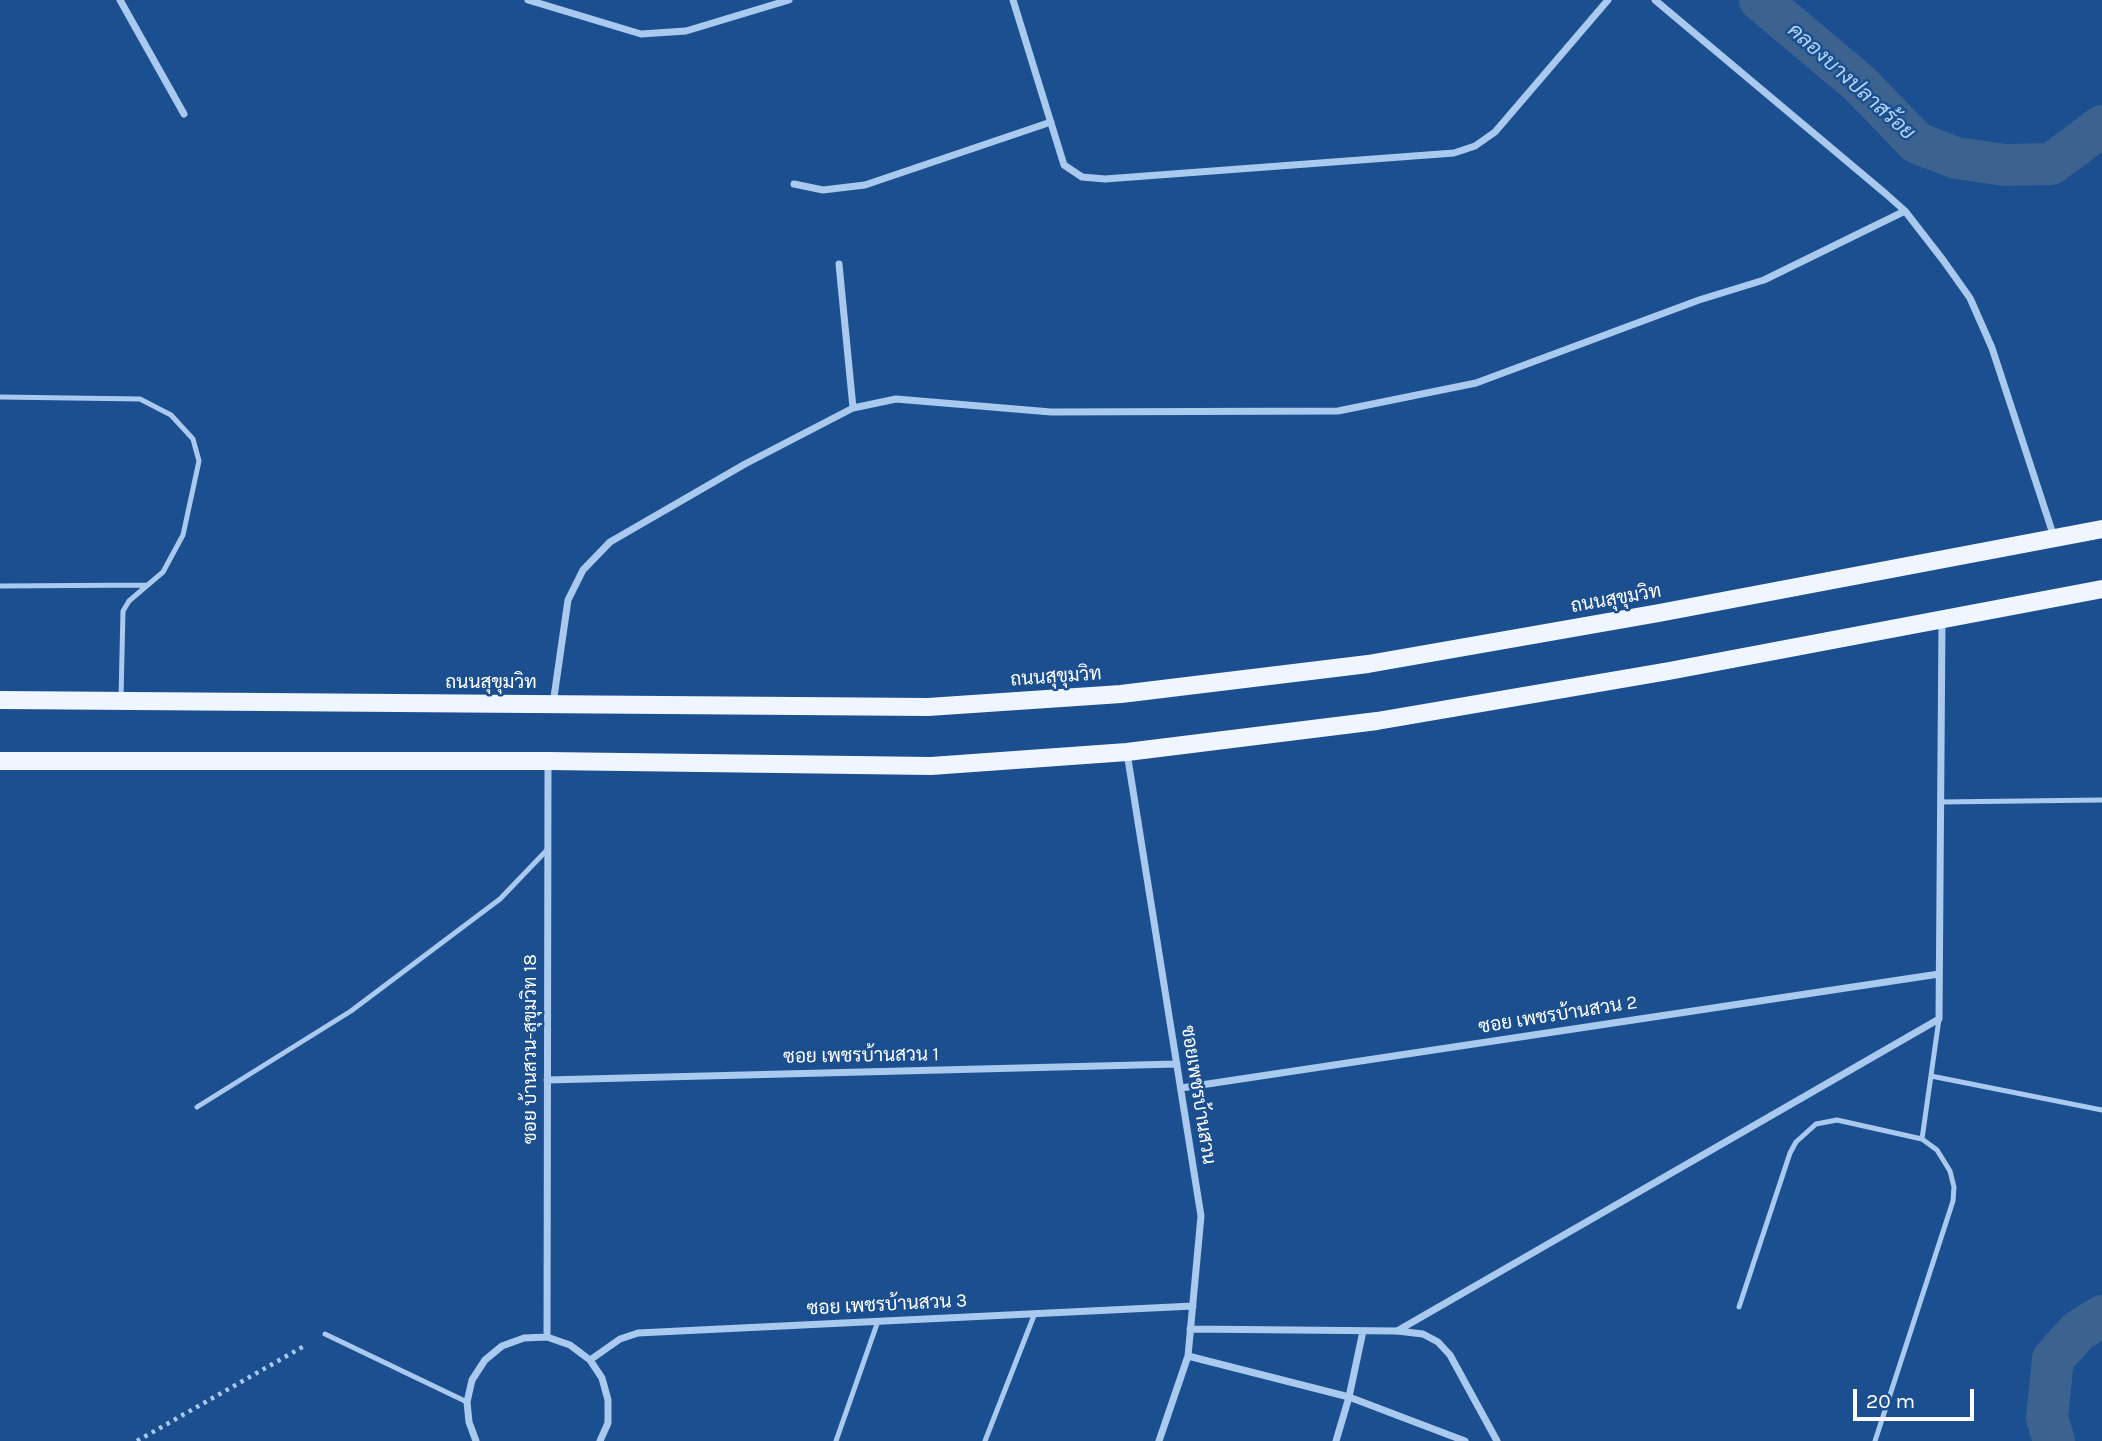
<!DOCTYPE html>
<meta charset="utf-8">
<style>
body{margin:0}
#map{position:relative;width:2102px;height:1441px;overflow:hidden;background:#1b4f8f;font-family:Karla,sans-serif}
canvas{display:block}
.scale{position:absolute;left:1853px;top:1389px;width:121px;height:32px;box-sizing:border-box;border:4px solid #fff;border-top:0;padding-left:9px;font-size:21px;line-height:24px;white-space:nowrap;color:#fff;-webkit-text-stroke:5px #1b4f8f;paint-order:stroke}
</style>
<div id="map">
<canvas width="2102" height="1441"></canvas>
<div class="scale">20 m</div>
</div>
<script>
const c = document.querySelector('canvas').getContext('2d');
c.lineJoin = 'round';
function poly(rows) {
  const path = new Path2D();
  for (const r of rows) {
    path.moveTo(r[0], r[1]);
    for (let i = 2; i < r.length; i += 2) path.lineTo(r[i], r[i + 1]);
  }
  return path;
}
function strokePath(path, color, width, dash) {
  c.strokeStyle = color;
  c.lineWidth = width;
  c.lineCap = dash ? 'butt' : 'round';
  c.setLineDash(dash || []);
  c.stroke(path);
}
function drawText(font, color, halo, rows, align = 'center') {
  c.font = font + ' Karla,Sarabun,sans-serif';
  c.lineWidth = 5;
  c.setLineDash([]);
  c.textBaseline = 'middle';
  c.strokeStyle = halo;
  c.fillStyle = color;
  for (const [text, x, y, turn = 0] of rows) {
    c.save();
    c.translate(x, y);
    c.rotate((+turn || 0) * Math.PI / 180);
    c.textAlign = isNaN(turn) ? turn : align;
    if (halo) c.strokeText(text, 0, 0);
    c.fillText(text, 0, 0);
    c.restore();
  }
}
const canal = poly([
 [1760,0,1860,84,1917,143,1956,158,2005,165,2051,164,2102,126],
 [2054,1441,2047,1418,2053,1359,2078,1331,2102,1316]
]);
const path = poly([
 [137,1441,306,1345]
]);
const service = poly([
 [0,397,140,399,171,415,193,439,199,461,183,535,163,572,129,601,123,611,121,697],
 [0,586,147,585],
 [1940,802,2102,800],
 [1931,1076,2102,1110],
 [197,1107,351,1011,500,899,546,851],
 [1922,1139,1939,1019],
 [1739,1307,1790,1153,1796,1142,1816,1124,1837,1120,1922,1139,1937,1150,1950,1171,1954,1187,1953,1201,1875,1441],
 [325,1334,467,1402],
 [836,1441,878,1321],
 [985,1441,1035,1313]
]);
const minor = poly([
 [120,0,184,114],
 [528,0,641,34,686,31,789,0],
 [1013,0,1064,165,1082,177,1105,179,1454,153,1475,146,1495,132,1608,0],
 [1655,0,1886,194,1905,211,1943,260,1970,298,1992,348,2054,537],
 [794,184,823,190,865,185,1051,122],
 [839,264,853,408],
 [553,704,568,600,583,570,610,542,745,464,853,408,896,399,1051,412,1338,411,1476,383,1699,300,1764,280,1905,211],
 [1127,753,1201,1216,1188,1356,1159,1441],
 [547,1080,1177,1064],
 [1181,1088,1939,974],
 [1190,1329,1397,1331,1423,1334,1438,1342,1450,1355,1497,1441],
 [1397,1331,1939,1019,1942,620],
 [547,1337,548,762],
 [1188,1356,1349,1397,1465,1441],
 [590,1360,620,1339,638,1333,1193,1306],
 [476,1441,469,1422,467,1402,472,1380,485,1360,502,1346,524,1338,547,1337,570,1345,590,1360,602,1378,608,1400,608,1423,600,1441],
 [1336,1441,1349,1397,1363,1331]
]);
const primary = poly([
 [0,700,928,707,1121,694,1368,664,1659,613,2102,529],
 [0,761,548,761,931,766,1127,752,1377,721,1669,671,2102,589]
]);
const streetNames = [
 ["ถนนสุขุมวิท",1616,599,-10],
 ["ถนนสุขุมวิท",1056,677,-4],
 ["ถนนสุขุมวิท",491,683],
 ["ซอย เพชรบ้านสวน 2",1558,1015,-9],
 ["ซอย บ้านสวน-สุขุมวิท 18",531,1049,-90],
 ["ซอย เพชรบ้านสวน 1",861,1056,-1],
 ["ซอยเพชรบ้านสวน",1198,1095,81],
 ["ซอย เพชรบ้านสวน 3",887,1305,-3]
];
const waterNames = [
 ["คลองบางปลาสร้อย",1851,82,42]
];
strokePath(canal, '#3c6290', 42);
strokePath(path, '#a9c9ee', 4.5, [3.5, 5]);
strokePath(service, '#a9c9ee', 5);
strokePath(minor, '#a9c9ee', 7);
strokePath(primary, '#f0f6ff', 18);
drawText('19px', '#fff', '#1b4f8f', streetNames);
drawText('italic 21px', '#b5d3f5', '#1b4f8f', waterNames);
</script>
